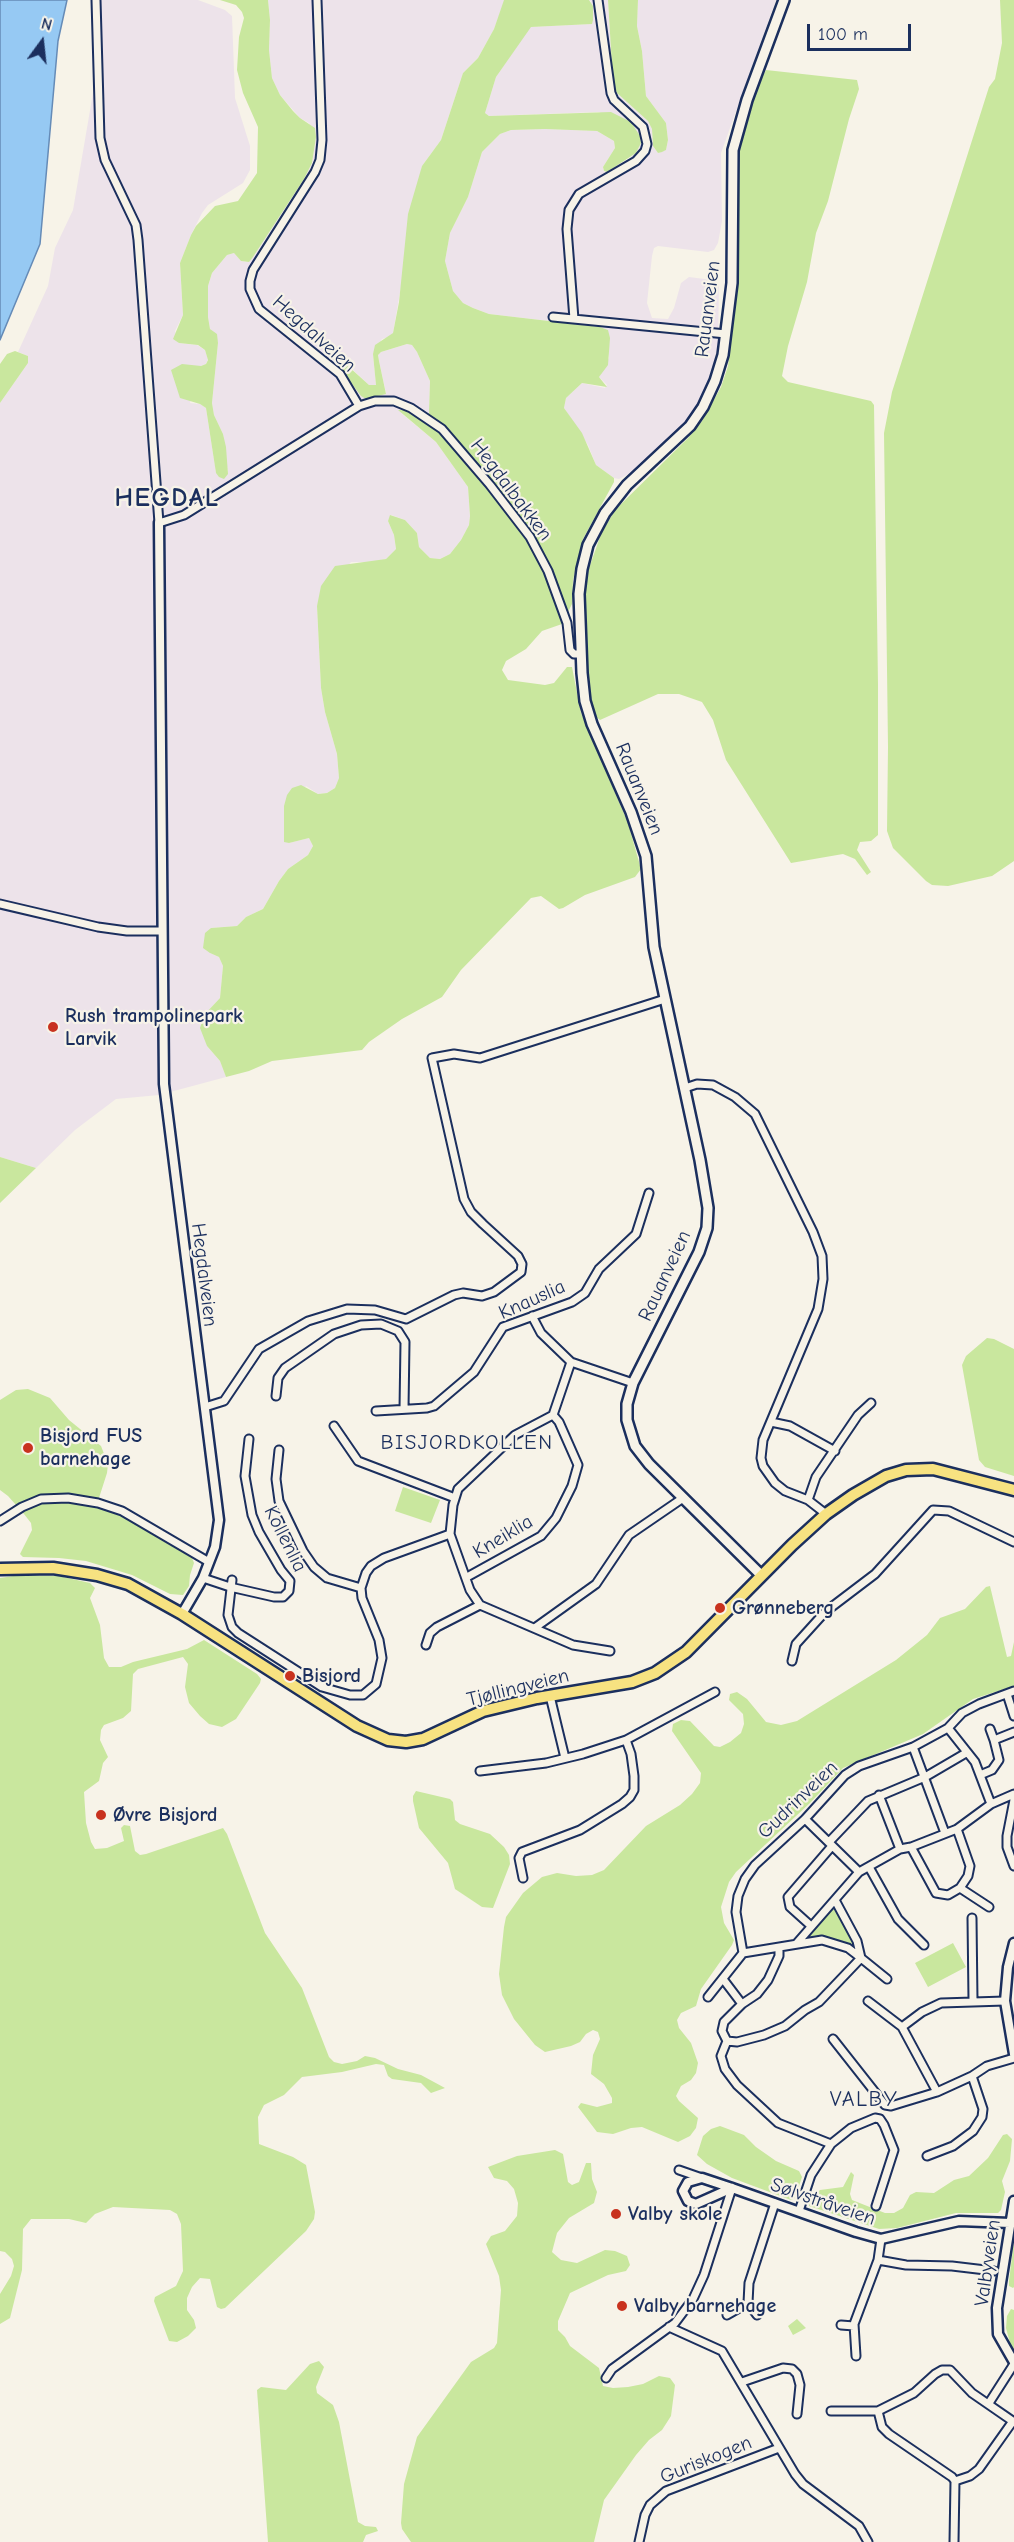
<!DOCTYPE html>
<meta charset="utf-8">
<style>
body{margin:0}
#map{position:relative;width:1014px;height:2542px;overflow:hidden;background:#f7f3e8;font-family:"Comic Neue",sans-serif}
canvas{display:block}
.north{position:absolute;left:12px;top:12px;width:60px;height:60px;-webkit-text-stroke:4px #f7f3e8;paint-order:stroke;rotate:15deg;font-size:16px;font-weight:700;line-height:24px;text-align:center;color:#1b2f5e}
.north::after{content:'';display:block;margin:auto;width:21px;height:27px;background:#1b2f5e;clip-path:polygon(50% 0,100% 100%,50% 72%,0 100%)}
.scale{position:absolute;left:807px;top:24px;width:104px;height:27px;box-sizing:border-box;border:3px solid #1b2f5e;border-top:0;padding-left:8px;font-size:18px;line-height:21px;white-space:nowrap;color:#1b2f5e;-webkit-text-stroke:4px #f7f3e8;paint-order:stroke}
</style>
<div id="map">
<canvas width="1014" height="2542"></canvas>
<div class="north">N</div>
<div class="scale">100 m</div>
</div>
<script>
const c = document.querySelector('canvas').getContext('2d');
c.lineJoin = 'round';
function paint(path, color) {
  c.fillStyle = color;
  c.fill(path, 'evenodd');
}
function poly(rows) {
  const path = new Path2D();
  for (const r of rows) {
    path.moveTo(r[0], r[1]);
    for (let i = 2; i < r.length; i += 2) path.lineTo(r[i], r[i + 1]);
  }
  return path;
}
function strokePath(path, color, width, dash) {
  c.strokeStyle = color;
  c.lineWidth = width;
  c.lineCap = dash ? 'butt' : 'round';
  c.setLineDash(dash || []);
  c.stroke(path);
}
function drawText(font, color, halo, rows, align = 'center') {
  c.font = font + ' "Comic Neue",sans-serif';
  c.lineWidth = 4.5;
  c.setLineDash([]);
  c.textBaseline = 'middle';
  c.strokeStyle = halo;
  c.fillStyle = color;
  for (const [text, x, y, turn = 0] of rows) {
    c.save();
    c.translate(x, y);
    c.rotate((+turn || 0) * Math.PI / 180);
    c.textAlign = isNaN(turn) ? turn : align;
    if (halo) c.strokeText(text, 0, 0);
    c.fillText(text, 0, 0);
    c.restore();
  }
}
const built = poly([
 [91,0,198,0,225,10,232,16,235,98,250,146,250,170,243,183,208,205,202,213,191,235,180,263,183,315,175,331,179,343,197,345,205,350,208,359,206,364,201,366,190,403,200,404,206,408,216,472,228,474,223,434,214,415,212,403,218,343,210,329,208,317,208,286,212,273,227,255,234,253,241,261,248,262,253,257,304,179,312,163,316,137,309,123,300,118,280,95,272,78,269,50,270,20,268,0,504,0,504,2,494,29,478,58,463,73,441,140,422,166,393,333,390,337,382,339,373,354,376,385,369,385,350,367,332,360,366,399,386,393,379,361,378,355,381,352,407,344,412,345,417,352,430,381,429,413,427,417,419,418,401,413,436,442,468,487,470,516,469,525,461,540,450,554,440,559,430,558,419,547,417,533,405,520,391,515,388,521,394,535,396,549,386,559,371,562,351,562,317,606,321,688,325,712,337,754,339,778,335,788,327,793,318,794,306,786,284,815,286,826,284,836,289,843,309,838,313,846,308,855,288,869,279,881,263,909,246,917,237,926,211,928,210,953,219,957,223,966,220,998,204,1015,207,1046,220,1061,226,1077,159,1095,116,1099,75,1130,36,1168,0,1157,0,403,28,363,28,356,18,352,48,286,55,248,73,210,94,87],
 [589,0,608,0,613,83,617,93,648,121,652,129,653,146,658,153,666,150,668,140,666,123,646,96,642,51,637,26,638,0,776,0,721,153,722,221,718,243,714,250,708,252,658,246,654,248,652,256,647,303,652,318,668,319,674,308,681,283,689,277,712,280,719,285,718,343,713,370,700,401,680,428,634,471,619,479,614,478,596,465,588,445,564,408,566,398,582,383,605,388,607,385,599,377,609,358,608,330,600,327,489,314,473,308,463,303,453,291,445,261,450,233,468,197,482,152,500,134,511,130,545,129,597,131,614,141,615,148,603,167,604,172,629,159,639,148,640,136,599,112,489,116,485,113,496,77,527,31,530,27,591,24,591,1]
]);
const green = poly([
 [220,0,268,0,270,20,269,50,272,78,280,95,293,111,300,118,315,128,316,137,312,163,304,179,253,257,249,262,241,261,234,253,227,255,212,273,208,286,208,317,210,329,217,334,218,343,212,403,214,415,223,434,226,447,228,474,224,479,219,477,216,473,206,408,200,404,180,398,171,370,182,364,201,366,206,364,208,360,205,350,198,345,179,343,173,339,183,315,180,263,191,235,196,226,215,206,238,201,257,173,258,127,243,93,237,70,239,37,244,18,242,12,236,5],
 [504,0,589,0,593,6,593,20,592,24,531,27,496,77,485,113,489,116,611,112,631,122,640,136,641,143,636,153,607,172,604,171,603,167,615,148,614,141,597,131,545,129,511,130,500,134,482,152,468,197,450,233,445,261,453,291,463,303,473,308,489,314,600,327,608,330,610,338,608,365,599,377,607,387,582,383,566,398,564,408,582,433,596,465,614,478,614,482,583,539,573,580,572,604,562,624,542,631,526,649,506,661,502,670,508,680,545,685,554,683,567,667,572,667,581,713,628,823,641,869,635,877,585,895,563,908,559,909,541,896,531,898,461,970,442,997,402,1019,369,1042,362,1050,272,1061,249,1071,226,1077,220,1061,207,1046,200,1028,204,1015,220,998,223,966,219,957,210,953,203,948,205,933,211,928,237,926,246,917,263,909,279,881,288,869,308,855,313,846,309,838,289,843,284,842,284,806,287,795,292,788,301,785,318,794,327,793,335,788,339,778,337,754,325,712,321,688,317,606,321,586,335,566,386,559,396,549,394,535,388,521,390,515,405,520,417,533,419,547,430,558,440,559,450,554,461,540,469,525,470,516,468,487,436,442,398,410,404,410,420,418,427,417,429,413,430,381,417,352,412,345,407,344,381,352,378,355,379,361,386,394,366,399,361,396,331,356,333,353,337,356,369,385,376,385,373,354,375,345,393,333,399,302,408,214,422,166,441,140,463,73,478,58,494,29],
 [608,0,638,0,637,26,642,51,646,96,666,123,668,140,666,150,662,152,658,153,653,146,652,129,648,121,617,93,613,83],
 [1000,0,1014,0,1014,861,992,876,948,886,932,885,926,881,893,848,887,831,888,747,884,433,892,392,989,87,995,79,1002,43],
 [766,70,857,80,859,89,849,119,828,201,816,233,807,282,788,346,782,376,788,382,871,401,874,405,878,685,878,835,871,841,860,842,857,850,871,872,867,875,855,859,843,854,791,863,726,760,713,720,702,702,679,694,658,694,600,720,595,716,588,684,585,592,587,574,601,534,615,510,688,438,702,421,721,387,728,366,738,277,736,167,747,115,756,89],
 [15,351,28,356,28,363,0,403,0,364,7,354],
 [0,1157,36,1168,0,1203],
 [987,1338,994,1339,1014,1349,1014,1476,985,1467,979,1460,962,1365,966,1356],
 [28,1389,50,1398,69,1420,101,1446,108,1464,107,1473,98,1501,102,1508,123,1517,192,1558,194,1563,190,1575,189,1586,183,1595,170,1594,132,1575,86,1561,59,1558,23,1557,20,1554,32,1530,31,1523,24,1514,8,1496,0,1490,0,1400,16,1390],
 [403,1487,440,1500,431,1523,395,1511],
 [20,1575,59,1576,90,1583,95,1588,90,1598,100,1625,104,1658,109,1667,121,1667,133,1662,187,1649,204,1640,257,1674,261,1679,260,1683,236,1719,222,1727,209,1724,200,1716,189,1703,185,1687,188,1664,183,1657,138,1669,133,1674,131,1711,123,1718,104,1725,101,1730,100,1740,108,1757,103,1763,99,1781,84,1792,86,1823,91,1842,95,1849,107,1848,124,1841,121,1828,124,1825,130,1826,135,1851,140,1855,146,1854,223,1828,227,1834,265,1933,302,1988,329,2057,334,2062,342,2064,357,2061,365,2056,375,2058,398,2069,421,2075,445,2088,431,2093,421,2083,392,2079,388,2076,384,2065,376,2064,342,2072,302,2077,284,2095,264,2105,258,2117,259,2144,293,2157,306,2165,315,2212,314,2219,306,2231,225,2308,221,2309,217,2307,210,2279,200,2278,192,2287,187,2298,187,2310,194,2320,196,2328,188,2336,177,2342,169,2341,154,2301,155,2297,176,2286,183,2271,181,2224,177,2214,170,2210,113,2207,95,2214,86,2223,69,2219,31,2219,23,2229,22,2270,10,2318,0,2324,0,2294,11,2276,14,2266,12,2259,5,2252,0,2251,0,1578],
 [990,1586,1007,1657,1011,1656,1014,1642,1014,1686,973,1699,923,1734,843,1768,810,1803,736,1872,729,1882,721,1907,724,1923,734,1940,732,1945,701,1989,696,2006,681,2013,677,2020,679,2028,691,2043,698,2063,696,2073,691,2080,681,2086,676,2096,679,2101,698,2118,696,2128,690,2136,678,2142,642,2127,631,2128,613,2134,597,2132,578,2107,581,2103,597,2107,612,2103,612,2098,604,2084,591,2074,593,2055,600,2039,598,2032,593,2030,586,2034,580,2042,571,2046,545,2052,535,2045,514,2019,502,1995,499,1974,504,1927,506,1917,523,1893,542,1877,557,1873,576,1876,592,1875,604,1870,646,1826,680,1805,692,1794,700,1783,701,1773,672,1731,673,1724,681,1720,690,1721,714,1746,720,1747,730,1742,741,1733,744,1724,743,1714,729,1700,730,1694,737,1692,747,1699,766,1722,781,1725,797,1721,896,1660,927,1635,940,1618,965,1609,986,1587],
 [416,1791,450,1799,453,1802,455,1820,460,1824,490,1834,504,1847,509,1855,510,1864,493,1908,482,1907,455,1889,448,1863,419,1828,413,1801,413,1796],
 [834,1906,854,1942,854,1947,831,1938,807,1937],
 [953,1943,966,1967,928,1987,915,1963],
 [720,2126,744,2135,756,2147,776,2161,799,2171,802,2177,795,2198,791,2200,732,2178,707,2164,697,2155,703,2136,711,2129],
 [1007,2134,1012,2139,1010,2161,1002,2181,1005,2192,1001,2210,998,2213,956,2213,897,2228,879,2229,809,2206,809,2201,820,2190,843,2187,851,2172,854,2175,850,2194,852,2200,885,2213,894,2213,903,2208,910,2195,916,2192,934,2193,954,2180,969,2176,988,2158,1003,2135],
 [555,2150,563,2154,568,2182,572,2185,579,2182,586,2163,591,2163,592,2179,597,2192,594,2203,569,2218,557,2233,552,2252,561,2260,577,2263,605,2250,615,2251,627,2256,630,2265,626,2271,608,2275,570,2293,558,2321,558,2330,565,2337,570,2346,599,2368,603,2386,613,2388,628,2387,643,2384,659,2376,670,2378,675,2385,671,2416,662,2430,649,2440,636,2455,604,2500,594,2542,411,2542,402,2529,401,2523,404,2484,417,2437,471,2362,494,2348,497,2343,501,2290,499,2276,486,2244,491,2236,505,2231,517,2216,518,2203,514,2189,507,2181,494,2178,488,2167,517,2156],
 [1014,2241,1014,2287,1013,2288,1009,2286,1009,2281],
 [1011,2309,1014,2310,1014,2350,1010,2343,1006,2328,1007,2316],
 [797,2319,806,2328,793,2335,788,2326],
 [319,2361,324,2367,316,2387,317,2393,333,2405,339,2422,358,2522,365,2526,376,2527,378,2531,366,2535,363,2542,268,2542,257,2390,261,2387,286,2390,310,2364]
]);
const water = poly([
 [0,0,67,0,58,41,40,244,0,340,0,0]
]);
const minor = poly([
 [96,0,100,138,105,160,136,225,138,240,159,523,184,515,359,406,340,374,259,309,250,289,250,281,253,270,315,172,320,160,322,140,317,0],
 [553,317,726,334],
 [574,319,567,229,569,210,579,194,636,161,645,151,647,144,643,127,614,100,611,93,598,0],
 [359,406,375,401,394,401,411,408,442,429,490,485,530,537,548,571,567,623,570,650,574,654,581,654],
 [0,904,98,927,127,931,161,931],
 [685,1088,697,1084,713,1085,735,1097,755,1114,813,1232,822,1256,823,1279,818,1309,763,1440,761,1458,763,1466,775,1483,785,1491,808,1500,826,1514],
 [532,1316,541,1333,571,1362,633,1383],
 [571,1362,553,1415,515,1435,458,1489,453,1505,450,1534,470,1590,480,1605,573,1645,610,1651],
 [276,1396,278,1378,285,1368,334,1334,361,1325,381,1324,398,1331,405,1342,404,1409],
 [205,1407,224,1401,259,1349,308,1321,347,1309,375,1310,406,1319,454,1295,463,1293,482,1296,494,1292,521,1272,522,1264,518,1256,483,1224,471,1212,464,1199,432,1058,454,1054,480,1058,665,999],
 [376,1411,427,1408,434,1406,474,1372,503,1327,572,1302,585,1293,599,1269,636,1234,649,1193],
 [771,1422,790,1426,835,1451],
 [334,1426,358,1461,455,1498],
 [279,1450,276,1479,279,1501,303,1551,314,1567,327,1578,361,1588],
 [808,1500,816,1477,858,1415,871,1403],
 [0,1521,22,1507,41,1499,68,1498,98,1503,122,1511,209,1562],
 [467,1577,541,1536,556,1518,572,1486,578,1465,559,1422,553,1415],
 [203,1578,230,1587,274,1597,283,1597,289,1591,290,1581,281,1570,259,1532,252,1515,245,1476,249,1439],
 [232,1580,228,1615,232,1627,238,1633,322,1687,350,1695,363,1695,376,1684,382,1658,379,1640,362,1598,361,1588,366,1573,371,1566,384,1558,450,1534],
 [536,1627,596,1584,629,1535,683,1498],
 [426,1645,430,1633,437,1627,480,1605],
 [792,1661,796,1644,825,1612,875,1574,933,1510,949,1511,1014,1542],
 [1007,1694,1014,1716],
 [550,1696,565,1758],
 [948,1728,975,1762,991,1804],
 [990,1729,994,1740,1014,1732],
 [913,1747,945,1833],
 [480,1771,546,1763,583,1754,626,1740],
 [980,1775,992,1770,999,1760,994,1740],
 [879,1795,900,1849],
 [1014,1800,1007,1836,1007,1847,1014,1866],
 [805,1819,859,1872],
 [957,1829,970,1866,968,1876,960,1888],
 [829,1842,868,1801,925,1777,966,1753],
 [911,1847,936,1893,948,1895,960,1888],
 [869,1867,898,1919,924,1945],
 [523,1878,519,1858,522,1852,580,1830,622,1804,630,1797,634,1790,634,1776,631,1754,626,1740,715,1692],
 [960,1888,989,1907],
 [835,1900,857,1941,861,1958,887,1979],
 [972,1918,973,2000],
 [810,1925,790,1907,788,1897,832,1846],
 [797,1943,859,1872,900,1849,911,1847,957,1829,991,1804,1014,1794],
 [743,1953,736,1912,738,1896,745,1879,755,1865,805,1819,845,1775,859,1766,913,1747,948,1728,962,1713,979,1704,1014,1691],
 [723,1979,742,2004,724,2022,722,2031,727,2041],
 [708,1997,743,1953,822,1940,848,1948,861,1958,819,2002,805,2010,785,2026,764,2035,737,2042,727,2041],
 [868,2001,902,2027,937,2092],
 [742,2004,757,1994,768,1980,779,1956,779,1949],
 [902,2027,922,2012,941,2003,1005,2001],
 [833,2039,885,2105,891,2106,937,2092,972,2076],
 [727,2041,721,2056,725,2069,737,2085,778,2123,831,2144],
 [927,2156,953,2146,973,2131,982,2117,983,2109,972,2076,987,2066,1014,2058],
 [679,2170,702,2178],
 [799,2211,811,2175,831,2144,851,2128,875,2118,880,2119,884,2125,894,2150,876,2206],
 [878,2260,906,2265,952,2266,994,2271],
 [727,2315,748,2303],
 [757,2315,748,2303,749,2283,775,2203],
 [841,2325,854,2326],
 [669,2327,722,2351,795,2474,803,2484,859,2526,868,2542],
 [856,2356,854,2324,878,2260,881,2239],
 [606,2378,612,2369,675,2323,693,2299,704,2275,732,2188],
 [742,2382,783,2368,792,2369,797,2374,800,2385,797,2414],
 [989,2403,1014,2364],
 [831,2411,878,2411,882,2427,889,2434,952,2477,955,2481,954,2542],
 [878,2411,914,2393,935,2374,942,2370,950,2370,972,2393,1014,2422],
 [955,2481,970,2476,979,2469,1013,2421],
 [639,2542,645,2515,650,2505,666,2491,779,2448]
]);
const tertiary = poly([
 [159,523,164,1084,219,1520,215,1547,203,1578,182,1614],
 [1014,1943,1008,1967,1005,2001,1014,2054],
 [732,2188,696,2204,688,2201,683,2191,688,2182,702,2178,732,2188,856,2232,881,2239,959,2221,1010,2223],
 [1014,2201,997,2308,998,2334,1014,2362]
]);
const secondary = poly([
 [761,1575,649,1464,635,1446,627,1420,627,1404,633,1383,699,1252,707,1228,708,1208,700,1160,654,947,646,856,631,812,592,724,585,701,582,673,579,594,582,569,588,545,605,513,627,485,690,426,703,407,715,381,723,355,732,283,733,150,747,100,784,0]
]);
const primary = poly([
 [0,1569,53,1568,97,1575,128,1584,182,1614,357,1726,388,1740,406,1742,423,1739,483,1711,537,1698,632,1682,655,1673,686,1652,792,1545,826,1514,853,1495,886,1476,906,1470,933,1469,1014,1490]
]);
const markers = [
 [53,1027,6,"#c8321e"],
 [28,1448,6,"#c8321e"],
 [720,1608,6,"#c8321e"],
 [290,1676,6,"#c8321e"],
 [101,1815,6,"#c8321e"],
 [616,2214,6,"#c8321e"],
 [622,2306,6,"#c8321e"]
];
const streetNames = [
 ["Rauanveien",708,309,-83],
 ["Hegdalveien",314,334,42],
 ["Hegdalbakken",511,490,53],
 ["Rauanveien",639,789,68],
 ["Hegdalveien",204,1275,83],
 ["Rauanveien",665,1276,-65],
 ["Knauslia",532,1300,-24],
 ["Kneiklia",503,1537,-31],
 ["Kollenlia",285,1539,63],
 ["Tjøllingveien",518,1688,-14],
 ["Gudrinveien",798,1800,-44],
 ["Sølvstråveien",823,2202,19],
 ["Valbyveien",988,2263,-82],
 ["Guriskogen",706,2460,-22]
];
const poiNames = [
 ["Rush trampolinepark",65,1016],
 ["Larvik",65,1039],
 ["Bisjord FUS",40,1436],
 ["barnehage",40,1459],
 ["Grønneberg",732,1608],
 ["Bisjord",302,1676],
 ["Øvre Bisjord",113,1815],
 ["Valby skole",628,2214],
 ["Valby barnehage",634,2306]
];
const neighbourhoodNames = [
 ["BISJORDKOLLEN",467,1443]
];
const quarterNames = [
 ["VALBY",864,2100]
];
const districtNames = [
 ["HEGDAL",167,499]
];
paint(built, '#ede3ea');
paint(green, '#c9e79e');
paint(water, '#96c9f3');
strokePath(water, '#658bb7', 1.5);
strokePath(minor, '#1b2f5e', 11);
strokePath(tertiary, '#1b2f5e', 13);
strokePath(secondary, '#1b2f5e', 14);
strokePath(primary, '#1b2f5e', 15);
strokePath(minor, '#f7f3e8', 7);
strokePath(tertiary, '#f7f3e8', 8);
strokePath(secondary, '#f7f3e8', 9);
strokePath(primary, '#f7e281', 10);
for (const [x, y, r, color] of markers) {
  const dot = new Path2D();
  dot.arc(x, y, r, 0, 2 * Math.PI);
  c.fillStyle = color;
  c.fill(dot);
  strokePath(dot, '#f7f3e8', 2);
}
drawText('20px', '#1b2f5e', '#f7f3e8', streetNames);
drawText('bold 20px', '#1b2f5e', '#f7f3e8', poiNames, 'left');
c.letterSpacing = '1.5px';
drawText('21px', '#1b2f5e', '#f7f3e8', neighbourhoodNames);
c.letterSpacing = '0px';
c.letterSpacing = '1.5px';
drawText('22px', '#1b2f5e', '#f7f3e8', quarterNames);
c.letterSpacing = '0px';
c.letterSpacing = '1.5px';
drawText('bold 26px', '#1b2f5e', '#f7f3e8', districtNames);
c.letterSpacing = '0px';
</script>
